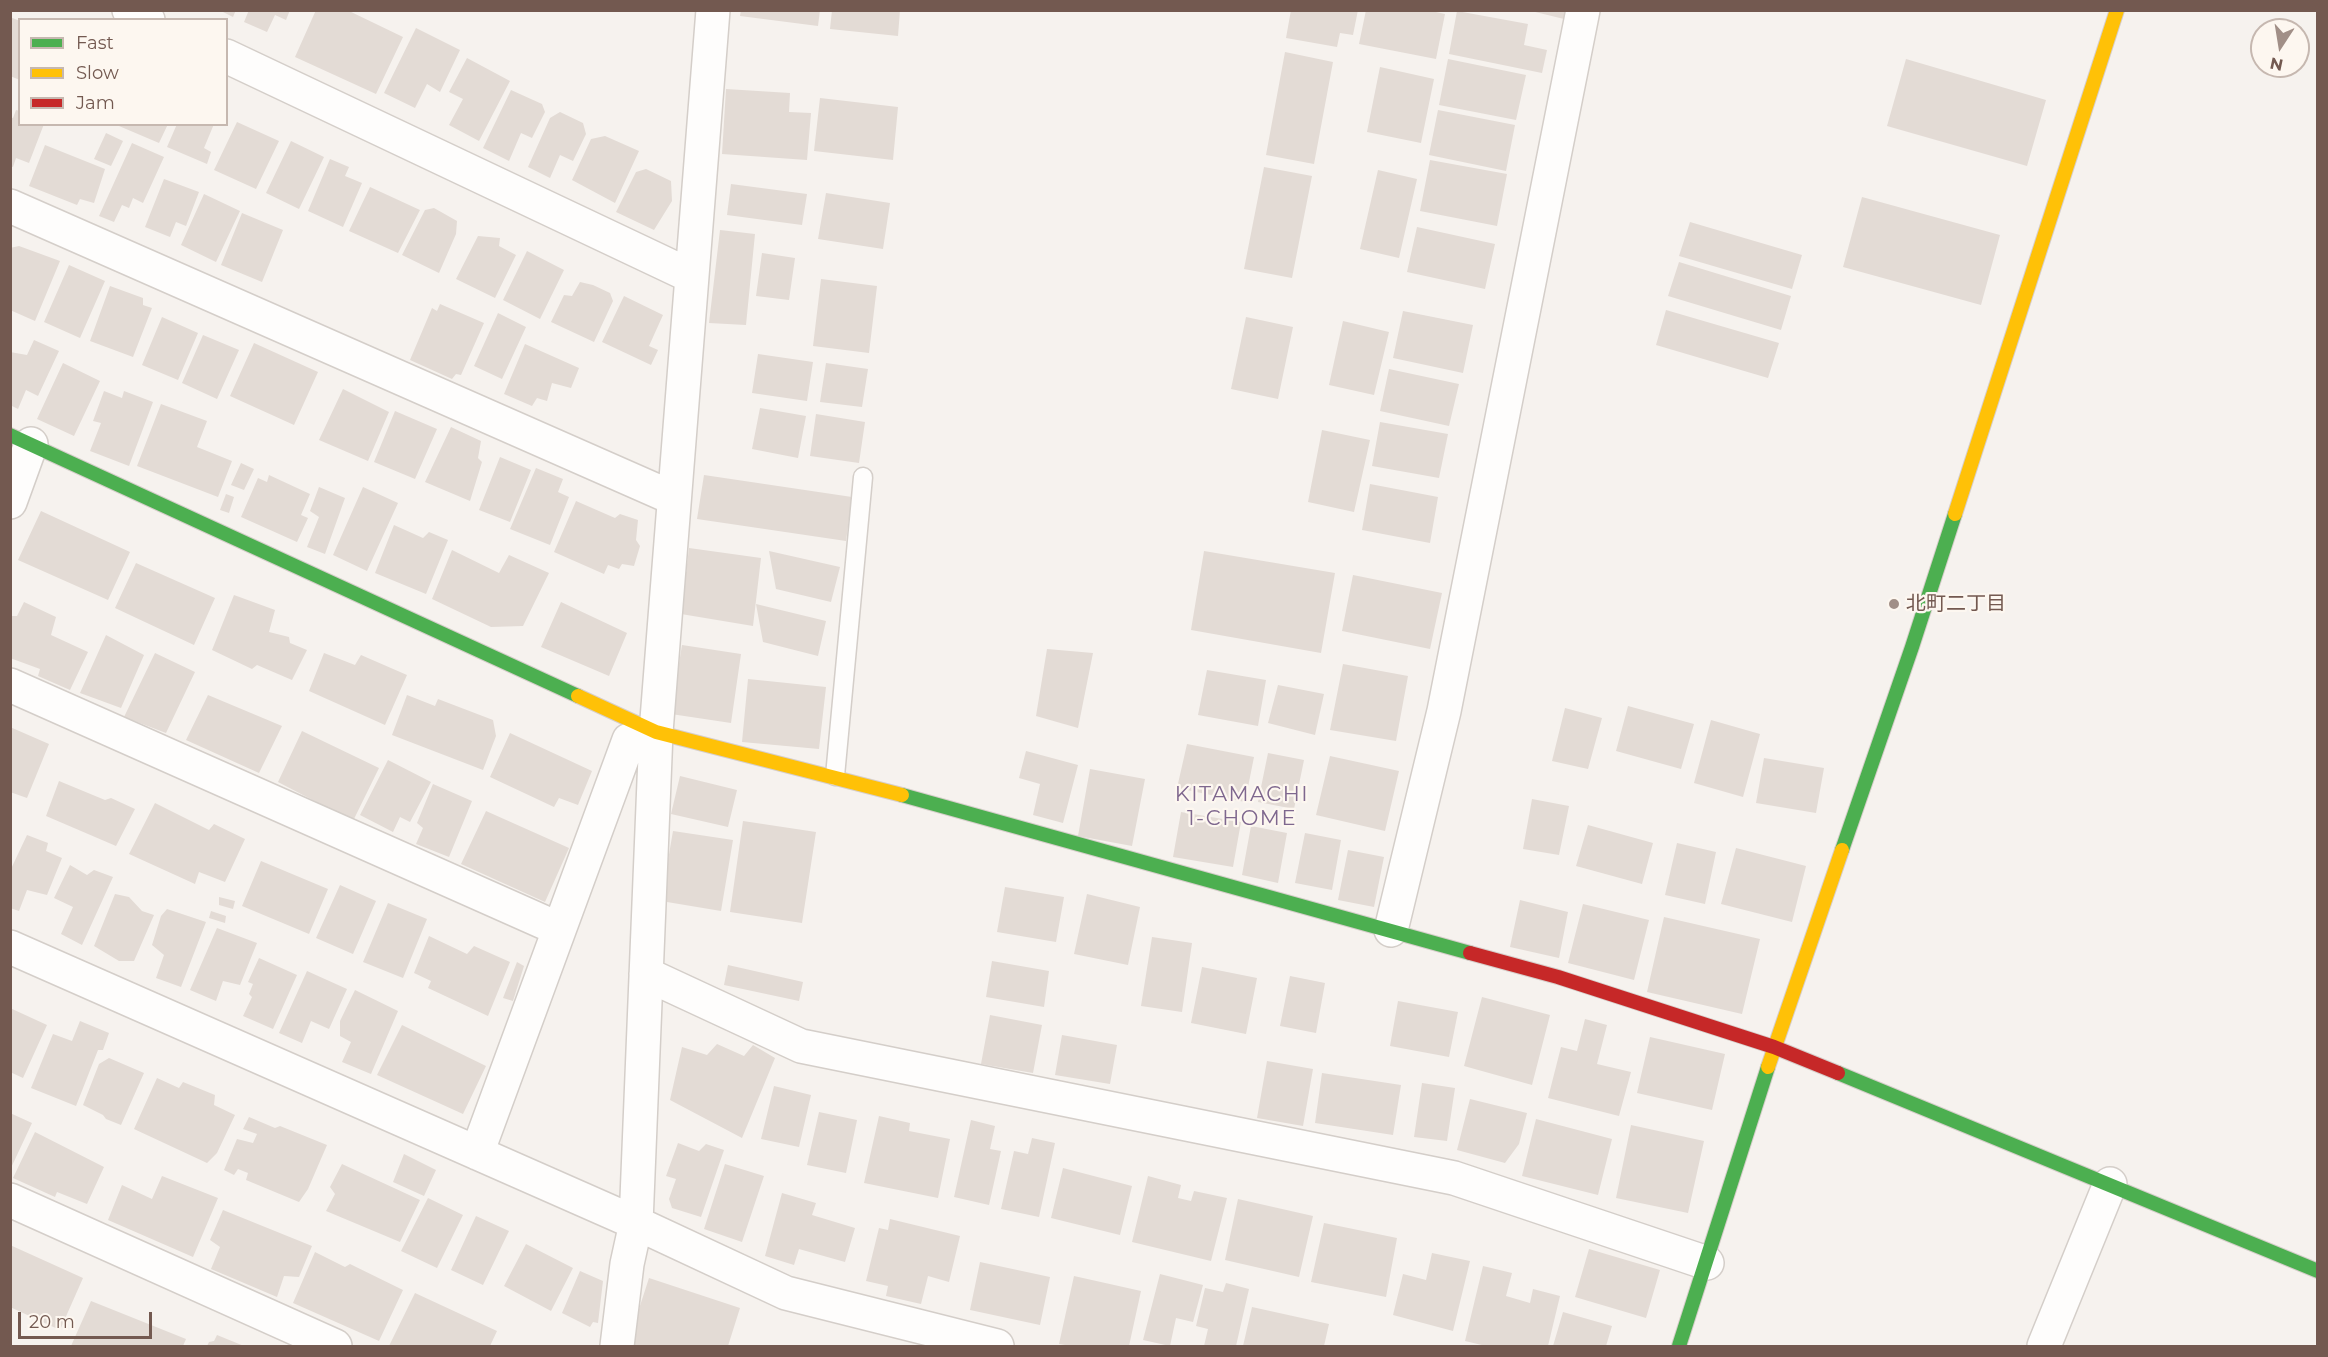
<!DOCTYPE html>
<meta charset="utf-8">
<style>
body{margin:0}
#map{position:relative;width:2328px;height:1357px;overflow:hidden;background:#f6f2ee;font-family:Montserrat,sans-serif}
canvas{display:block}
.frame{position:absolute;inset:0;border:12px solid #735950;pointer-events:none}
.legend{position:absolute;left:18px;top:18px;width:210px;height:108px;box-sizing:border-box;background:#fdf7f0;border:2px solid #c6b8b0;margin:0;padding:8px 10px;list-style:none;font-size:18px;color:#735950}
.legend li{display:flex;align-items:center;gap:12px;height:30px}
.legend b{width:30px;border:2px solid #c6b8b0}
.north{position:absolute;left:2250px;top:18px;width:60px;height:60px;box-sizing:border-box;background:#fdf7f0;border:2px solid #c6b8b0;border-radius:50%;rotate:192deg;font-size:16px;font-weight:700;line-height:24px;text-align:center;color:#735950}
.north::after{content:'';display:block;margin:auto;width:21px;height:27px;background:#a18f87;clip-path:polygon(50% 0,100% 100%,50% 72%,0 100%)}
.scale{position:absolute;left:18px;top:1312px;width:134px;height:27px;box-sizing:border-box;border:3px solid #735950;border-top:0;padding-left:8px;font-size:18px;line-height:21px;white-space:nowrap;color:#735950;-webkit-text-stroke:4px #fdf7f0;paint-order:stroke}
</style>
<div id="map">
<canvas width="2328" height="1357"></canvas>
<div class="frame"></div>
<ul class="legend">
<li><b style="height:8px;background:#4caf50"></b>Fast</li>
<li><b style="height:8px;background:#ffc107"></b>Slow</li>
<li><b style="height:8px;background:#c62828"></b>Jam</li>
</ul>
<div class="north">N</div>
<div class="scale">20 m</div>
</div>
<script>
const c = document.querySelector('canvas').getContext('2d');
c.lineJoin = 'round';
function paint(path, color) {
  c.fillStyle = color;
  c.fill(path, 'evenodd');
}
function poly(rows) {
  const path = new Path2D();
  for (const r of rows) {
    path.moveTo(r[0], r[1]);
    for (let i = 2; i < r.length; i += 2) path.lineTo(r[i], r[i + 1]);
  }
  return path;
}
function strokePath(path, color, width, dash) {
  c.strokeStyle = color;
  c.lineWidth = width;
  c.lineCap = dash ? 'butt' : 'round';
  c.setLineDash(dash || []);
  c.stroke(path);
}
function drawText(font, color, halo, rows, align = 'center') {
  c.font = font + ' Montserrat,"Noto Sans JP",sans-serif';
  c.lineWidth = 4.5;
  c.setLineDash([]);
  c.textBaseline = 'middle';
  c.strokeStyle = halo;
  c.fillStyle = color;
  for (const [text, x, y, turn = 0] of rows) {
    c.save();
    c.translate(x, y);
    c.rotate((+turn || 0) * Math.PI / 180);
    c.textAlign = isNaN(turn) ? turn : align;
    if (halo) c.strokeText(text, 0, 0);
    c.fillText(text, 0, 0);
    c.restore();
  }
}
const building = poly([
 [219,10,236,10,233,17],
 [249,10,290,10,286,20,275,15,267,32,244,22],
 [316,10,347,10,403,37,376,94,295,57],
 [741,10,820,10,818,26,740,16],
 [832,10,900,10,898,36,830,29],
 [1291,10,1358,10,1353,35,1340,33,1337,47,1286,38],
 [1366,10,1427,10,1445,14,1436,59,1359,44],
 [1527,10,1566,10,1564,19],
 [1457,11,1528,24,1524,45,1547,50,1542,73,1449,54],
 [10,17,20,21,20,80,10,76],
 [416,28,460,50,440,92,427,84,415,108,384,93],
 [1285,52,1333,62,1314,164,1266,155],
 [467,58,510,81,479,141,449,125,463,99,449,92],
 [1448,59,1526,75,1516,120,1439,105],
 [1906,59,2046,100,2027,166,1887,126],
 [1380,67,1434,79,1421,143,1367,132],
 [726,89,790,93,789,112,811,113,807,160,722,154],
 [511,90,542,104,545,112,532,138,521,133,509,161,483,148],
 [820,98,898,107,893,160,814,151],
 [16,110,20,111,20,124,44,124,29,163,16,158,13,167,10,166,10,117,13,118],
 [1438,110,1515,125,1506,171,1429,155],
 [560,112,583,123,586,134,573,161,560,155,550,178,528,167,550,118],
 [237,122,279,141,256,189,214,170],
 [120,124,168,124,159,143,119,126],
 [177,124,214,124,204,148,211,152,207,164,167,147],
 [106,133,123,141,111,166,94,159],
 [605,136,639,151,615,203,572,180,591,139],
 [291,141,324,157,299,209,266,193],
 [132,143,164,157,143,203,133,198,129,208,122,205,114,222,99,216],
 [45,145,105,169,94,203,80,199,77,205,29,186],
 [330,159,349,167,345,176,362,183,343,227,308,211],
 [1430,160,1507,174,1497,226,1420,211],
 [1264,167,1312,176,1292,278,1244,269],
 [646,169,671,181,672,201,654,230,616,212,636,172],
 [1378,170,1417,179,1399,258,1360,249],
 [164,179,199,192,186,226,176,222,170,237,145,227],
 [731,184,807,194,802,225,727,215],
 [370,187,420,210,398,253,349,231],
 [826,193,890,203,883,249,818,239],
 [204,194,240,211,216,262,181,245],
 [1862,197,2000,235,1981,305,1843,267],
 [434,208,457,221,456,234,439,273,402,255,425,210],
 [242,213,283,230,262,282,221,265],
 [1690,222,1802,255,1792,289,1679,256],
 [1417,227,1495,244,1485,289,1407,272],
 [720,230,755,234,746,325,709,323],
 [478,236,500,238,499,246,516,255,495,298,456,279],
 [19,246,60,261,35,321,10,310,10,248],
 [527,251,564,270,540,319,503,300],
 [762,253,795,258,789,300,756,296],
 [1679,262,1791,296,1781,330,1668,296],
 [69,265,105,281,80,338,44,322],
 [821,279,877,286,869,353,813,346],
 [580,282,593,285,610,293,613,301,594,342,551,322,564,295,572,296],
 [110,286,143,298,143,305,152,308,133,357,90,341],
 [624,296,663,315,649,346,658,350,651,365,602,342],
 [440,304,484,323,461,375,456,374,452,379,410,360,432,308,437,311],
 [1666,310,1779,343,1768,378,1656,345],
 [1403,311,1473,325,1463,373,1393,358],
 [498,313,526,327,502,379,474,366],
 [162,317,198,333,178,380,142,365],
 [1246,317,1293,327,1278,399,1231,389],
 [1343,321,1389,332,1374,395,1329,385],
 [203,335,239,350,217,399,182,383],
 [34,340,59,351,38,396,26,390,18,409,10,405,10,352,27,355],
 [254,343,318,372,294,425,230,396],
 [525,344,579,368,571,388,552,383,547,401,537,398,532,406,504,394],
 [758,354,813,362,807,401,752,393],
 [63,363,100,381,74,436,37,419],
 [826,363,868,369,862,407,820,402],
 [1389,369,1459,384,1449,426,1380,411],
 [343,389,389,412,368,461,319,440],
 [104,391,122,398,124,391,153,402,129,466,90,451,101,423,93,421],
 [161,404,207,421,197,447,232,461,218,497,137,466],
 [760,408,806,416,798,458,752,449],
 [395,411,437,429,415,479,374,462],
 [816,414,865,422,859,463,810,456],
 [1380,422,1448,434,1439,478,1372,466],
 [451,427,481,441,478,458,482,462,470,501,425,482],
 [1322,430,1370,440,1354,512,1308,502],
 [500,457,531,470,510,522,479,510],
 [241,463,254,469,244,490,231,485],
 [536,468,563,479,558,492,569,497,550,545,510,529],
 [269,475,310,494,301,515,308,518,297,542,241,517,258,478,267,482],
 [704,475,852,497,846,541,697,519],
 [1370,484,1438,497,1430,543,1362,530],
 [319,487,345,498,325,554,307,547,319,517,310,511],
 [363,487,398,503,367,571,333,555],
 [226,494,234,497,229,513,220,510],
 [576,501,615,518,620,514,638,520,636,540,640,546,634,566,622,564,619,569,608,565,604,574,554,552],
 [41,511,130,552,108,600,18,560],
 [394,525,423,538,429,532,448,540,426,594,375,573],
 [689,548,761,558,753,626,681,614],
 [452,550,499,573,509,555,549,573,523,626,491,627,432,599],
 [769,551,840,567,831,602,776,589],
 [1204,551,1335,573,1321,653,1191,630],
 [136,563,215,598,194,645,115,608],
 [1353,575,1442,593,1430,649,1342,631],
 [234,595,275,610,269,632,289,637,290,643,307,650,292,680,257,665,252,669,212,650],
 [24,602,56,617,51,635,88,652,70,690,38,676,40,669,10,658,10,619,12,616,17,616],
 [561,602,627,633,609,676,541,647],
 [756,604,826,621,818,656,763,642],
 [106,635,144,655,121,708,80,693],
 [682,645,741,654,731,723,671,714],
 [1047,649,1093,653,1078,728,1036,716],
 [155,653,195,672,166,733,124,717],
 [324,653,355,665,361,655,407,675,385,725,309,691],
 [1343,664,1408,676,1396,741,1330,730],
 [1207,670,1266,680,1258,726,1198,715],
 [748,679,826,687,819,749,742,742],
 [1278,685,1324,694,1315,735,1268,723],
 [208,695,282,726,259,773,186,740],
 [407,695,435,706,438,699,493,720,496,736,483,770,392,735],
 [1628,706,1694,724,1681,769,1616,751],
 [1565,708,1602,718,1588,769,1552,761],
 [1711,720,1760,734,1743,797,1694,783],
 [10,727,49,744,27,798,10,792],
 [302,731,379,768,353,821,278,782],
 [510,733,592,771,578,805,559,798,554,807,490,777],
 [1187,744,1254,757,1245,802,1177,788],
 [1026,751,1078,765,1063,823,1033,815,1040,784,1019,778],
 [1268,753,1304,760,1294,809,1258,802],
 [1330,756,1399,771,1385,831,1316,815],
 [1764,758,1824,768,1816,813,1756,803],
 [388,760,431,782,410,822,400,817,393,832,360,815],
 [1090,769,1145,779,1132,846,1078,836],
 [680,776,737,790,728,827,671,814],
 [59,781,105,800,111,798,135,809,116,846,46,816],
 [433,784,472,801,449,857,416,844,423,828,417,823],
 [1532,799,1569,806,1559,855,1523,849],
 [155,803,209,830,214,824,245,839,225,882,199,872,195,884,129,854],
 [486,811,569,848,545,902,461,864],
 [1181,812,1241,822,1233,867,1173,857],
 [743,821,816,832,802,923,730,912],
 [1588,825,1653,843,1642,884,1576,866],
 [1251,826,1287,833,1278,883,1242,875],
 [673,831,733,840,721,911,661,901],
 [1305,833,1341,840,1332,890,1295,883],
 [27,835,48,843,46,851,62,858,47,895,27,890,19,911,10,908,10,871],
 [1677,843,1716,852,1705,904,1665,895],
 [1736,848,1806,866,1792,922,1721,904],
 [1348,850,1384,857,1374,907,1338,900],
 [261,861,328,889,309,934,242,906],
 [70,865,87,875,94,870,113,877,82,945,61,934,73,907,54,898],
 [340,885,376,901,353,954,316,938],
 [1005,887,1064,897,1056,942,997,932],
 [115,894,129,897,142,911,154,915,134,961,119,961,94,946],
 [1087,894,1140,907,1128,965,1074,954],
 [219,897,235,901,233,909,219,905],
 [1520,900,1568,912,1559,958,1510,947],
 [388,903,427,919,403,978,363,962],
 [1583,904,1649,920,1634,980,1568,963],
 [167,909,206,922,181,987,156,978,164,955,152,945,161,916],
 [211,911,226,916,225,923,209,918],
 [1664,917,1760,939,1742,1014,1647,992],
 [217,928,257,943,240,985,223,981,216,1001,190,990],
 [429,936,467,954,474,946,510,962,488,1016,428,988,431,981,414,973],
 [1152,937,1192,943,1182,1012,1141,1006],
 [259,958,297,975,273,1029,243,1016,252,997,249,994,253,984,248,982],
 [992,961,1049,971,1044,1007,986,997],
 [517,962,524,966,513,1001,503,998],
 [728,965,803,982,799,1001,724,985],
 [1202,967,1257,978,1246,1034,1191,1023],
 [307,971,347,989,329,1029,311,1021,302,1043,279,1033],
 [1290,976,1325,983,1316,1033,1280,1026],
 [355,990,398,1011,371,1074,342,1062,351,1042,340,1036,340,1021],
 [1482,997,1550,1015,1532,1085,1464,1066],
 [1398,1001,1458,1012,1449,1057,1390,1046],
 [10,1008,47,1025,23,1078,10,1072],
 [990,1015,1042,1025,1033,1073,981,1064],
 [1585,1019,1607,1025,1597,1064,1631,1072,1619,1116,1548,1098,1561,1047,1577,1051],
 [80,1021,109,1033,103,1050,98,1050,76,1106,31,1088,53,1034,72,1041],
 [402,1025,486,1066,463,1114,377,1075],
 [1062,1035,1117,1045,1110,1084,1055,1075],
 [1650,1037,1725,1054,1712,1110,1637,1093],
 [717,1044,744,1056,753,1045,775,1058,742,1138,670,1100,682,1047,707,1055],
 [109,1058,144,1073,121,1125,106,1119,103,1115,83,1105,99,1064],
 [1267,1061,1313,1069,1303,1126,1257,1118],
 [1322,1073,1401,1085,1393,1135,1315,1123],
 [157,1078,179,1088,183,1082,215,1095,214,1105,235,1115,217,1153,207,1163,134,1129],
 [1422,1083,1455,1088,1447,1141,1414,1137],
 [774,1086,811,1095,799,1147,761,1139],
 [1470,1099,1527,1113,1519,1144,1505,1163,1457,1150],
 [819,1112,857,1120,846,1173,807,1165],
 [10,1113,32,1123,10,1170],
 [879,1116,910,1123,909,1131,950,1139,938,1198,864,1183],
 [249,1117,275,1128,280,1126,327,1145,308,1189,299,1202,246,1180,248,1173,238,1169,234,1175,224,1170,237,1139,253,1143,257,1134,243,1129],
 [1536,1119,1612,1139,1598,1195,1522,1176],
 [971,1120,995,1126,990,1149,1001,1151,989,1205,954,1197],
 [1631,1125,1704,1141,1688,1213,1616,1198],
 [35,1132,104,1167,87,1204,57,1192,55,1197,13,1178],
 [1032,1138,1055,1143,1039,1217,1001,1209,1014,1151,1028,1154],
 [678,1143,699,1151,706,1144,724,1150,701,1217,672,1208,669,1199,676,1179,666,1176],
 [404,1154,436,1170,424,1196,393,1182],
 [342,1164,420,1200,400,1242,326,1211,335,1194,330,1187],
 [725,1164,764,1176,742,1242,704,1229],
 [1063,1168,1132,1186,1120,1235,1051,1218],
 [162,1176,218,1198,193,1257,108,1220,122,1185,152,1199],
 [1148,1176,1181,1185,1178,1198,1191,1201,1194,1191,1227,1198,1211,1261,1132,1242],
 [782,1193,816,1203,812,1215,855,1228,845,1262,799,1249,794,1265,765,1256],
 [428,1198,463,1215,437,1268,401,1251],
 [1238,1199,1313,1216,1299,1277,1225,1260],
 [223,1210,312,1246,299,1277,284,1276,277,1297,211,1269,220,1247,210,1240],
 [476,1216,509,1231,483,1285,451,1270],
 [890,1219,960,1236,949,1282,928,1276,921,1304,886,1296,888,1286,866,1281,879,1228,888,1230],
 [1324,1223,1397,1238,1386,1297,1311,1282],
 [526,1244,573,1268,551,1311,504,1286],
 [10,1245,83,1278,60,1330,10,1307],
 [1589,1249,1660,1270,1646,1318,1575,1297],
 [315,1252,345,1267,350,1264,403,1290,379,1341,293,1303],
 [1432,1253,1470,1261,1453,1331,1393,1315,1403,1274,1426,1280],
 [980,1262,1050,1277,1040,1325,970,1310],
 [1483,1266,1512,1273,1506,1296,1530,1303,1533,1289,1560,1296,1548,1346,1486,1346,1465,1341],
 [580,1271,603,1281,598,1323,593,1322,590,1327,562,1313],
 [1160,1274,1203,1285,1193,1322,1176,1318,1170,1346,1143,1340],
 [1074,1276,1141,1291,1129,1346,1071,1346,1059,1344],
 [649,1278,740,1308,728,1346,627,1346],
 [1226,1283,1249,1289,1236,1346,1204,1346,1208,1329,1196,1326,1205,1288,1223,1292],
 [415,1293,497,1331,490,1346,389,1346],
 [91,1301,186,1339,183,1346,71,1346],
 [1252,1307,1329,1324,1324,1346,1243,1346],
 [1563,1312,1612,1326,1606,1346,1553,1346],
 [217,1335,244,1346,207,1346,209,1342,214,1341]
]);
const lane = poly([
 [835,776,863,477]
]);
const street = poly([
 [129,10,148,20],
 [226,56,691,276],
 [10,206,673,498],
 [10,502,31,444],
 [10,685,559,929],
 [1391,930,1444,711,1583,10],
 [10,947,636,1223,786,1293,997,1346],
 [646,974,801,1046,1454,1178,1707,1263],
 [477,1153,629,740,656,732],
 [10,1200,335,1346],
 [617,1346,627,1264,636,1223,656,732,713,10],
 [2044,1346,2110,1184]
]);
const fast = poly([
 [10,435,578,696],
 [902,795,1470,953],
 [1842,850,1912,647,1955,514],
 [1838,1073,2318,1271],
 [1679,1346,1768,1067]
]);
const slow = poly([
 [1955,514,2117,10],
 [578,696,656,732,902,795],
 [1768,1067,1842,850]
]);
const jam = poly([
 [1470,953,1558,977,1774,1047,1838,1073]
]);
const markers = [
 [1894,604,6,"#a18f87"]
];
const poiNames = [
 ["北町二丁目",1906,604]
];
const neighbourhoodNames = [
 ["KITAMACHI",1242,795],
 ["1-CHOME",1242,819]
];
paint(building, '#e3dbd5');
strokePath(lane, '#d4cec9', 21);
strokePath(street, '#d4cec9', 36);
strokePath(fast, '#d6ceca', 16);
strokePath(slow, '#d6ceca', 16);
strokePath(jam, '#d6ceca', 16);
strokePath(lane, '#fefdfc', 18);
strokePath(street, '#fefdfc', 33);
strokePath(fast, '#4caf50', 14);
strokePath(slow, '#ffc107', 14);
strokePath(jam, '#c62828', 14);
for (const [x, y, r, color] of markers) {
  const dot = new Path2D();
  dot.arc(x, y, r, 0, 2 * Math.PI);
  c.fillStyle = color;
  c.fill(dot);
  strokePath(dot, '#fdf7f0', 2);
}
drawText('20px', '#735950', '#fdf7f0', poiNames, 'left');
c.letterSpacing = '1.5px';
drawText('21px', '#7e678e', '#fdf7f0', neighbourhoodNames);
c.letterSpacing = '0px';
</script>
